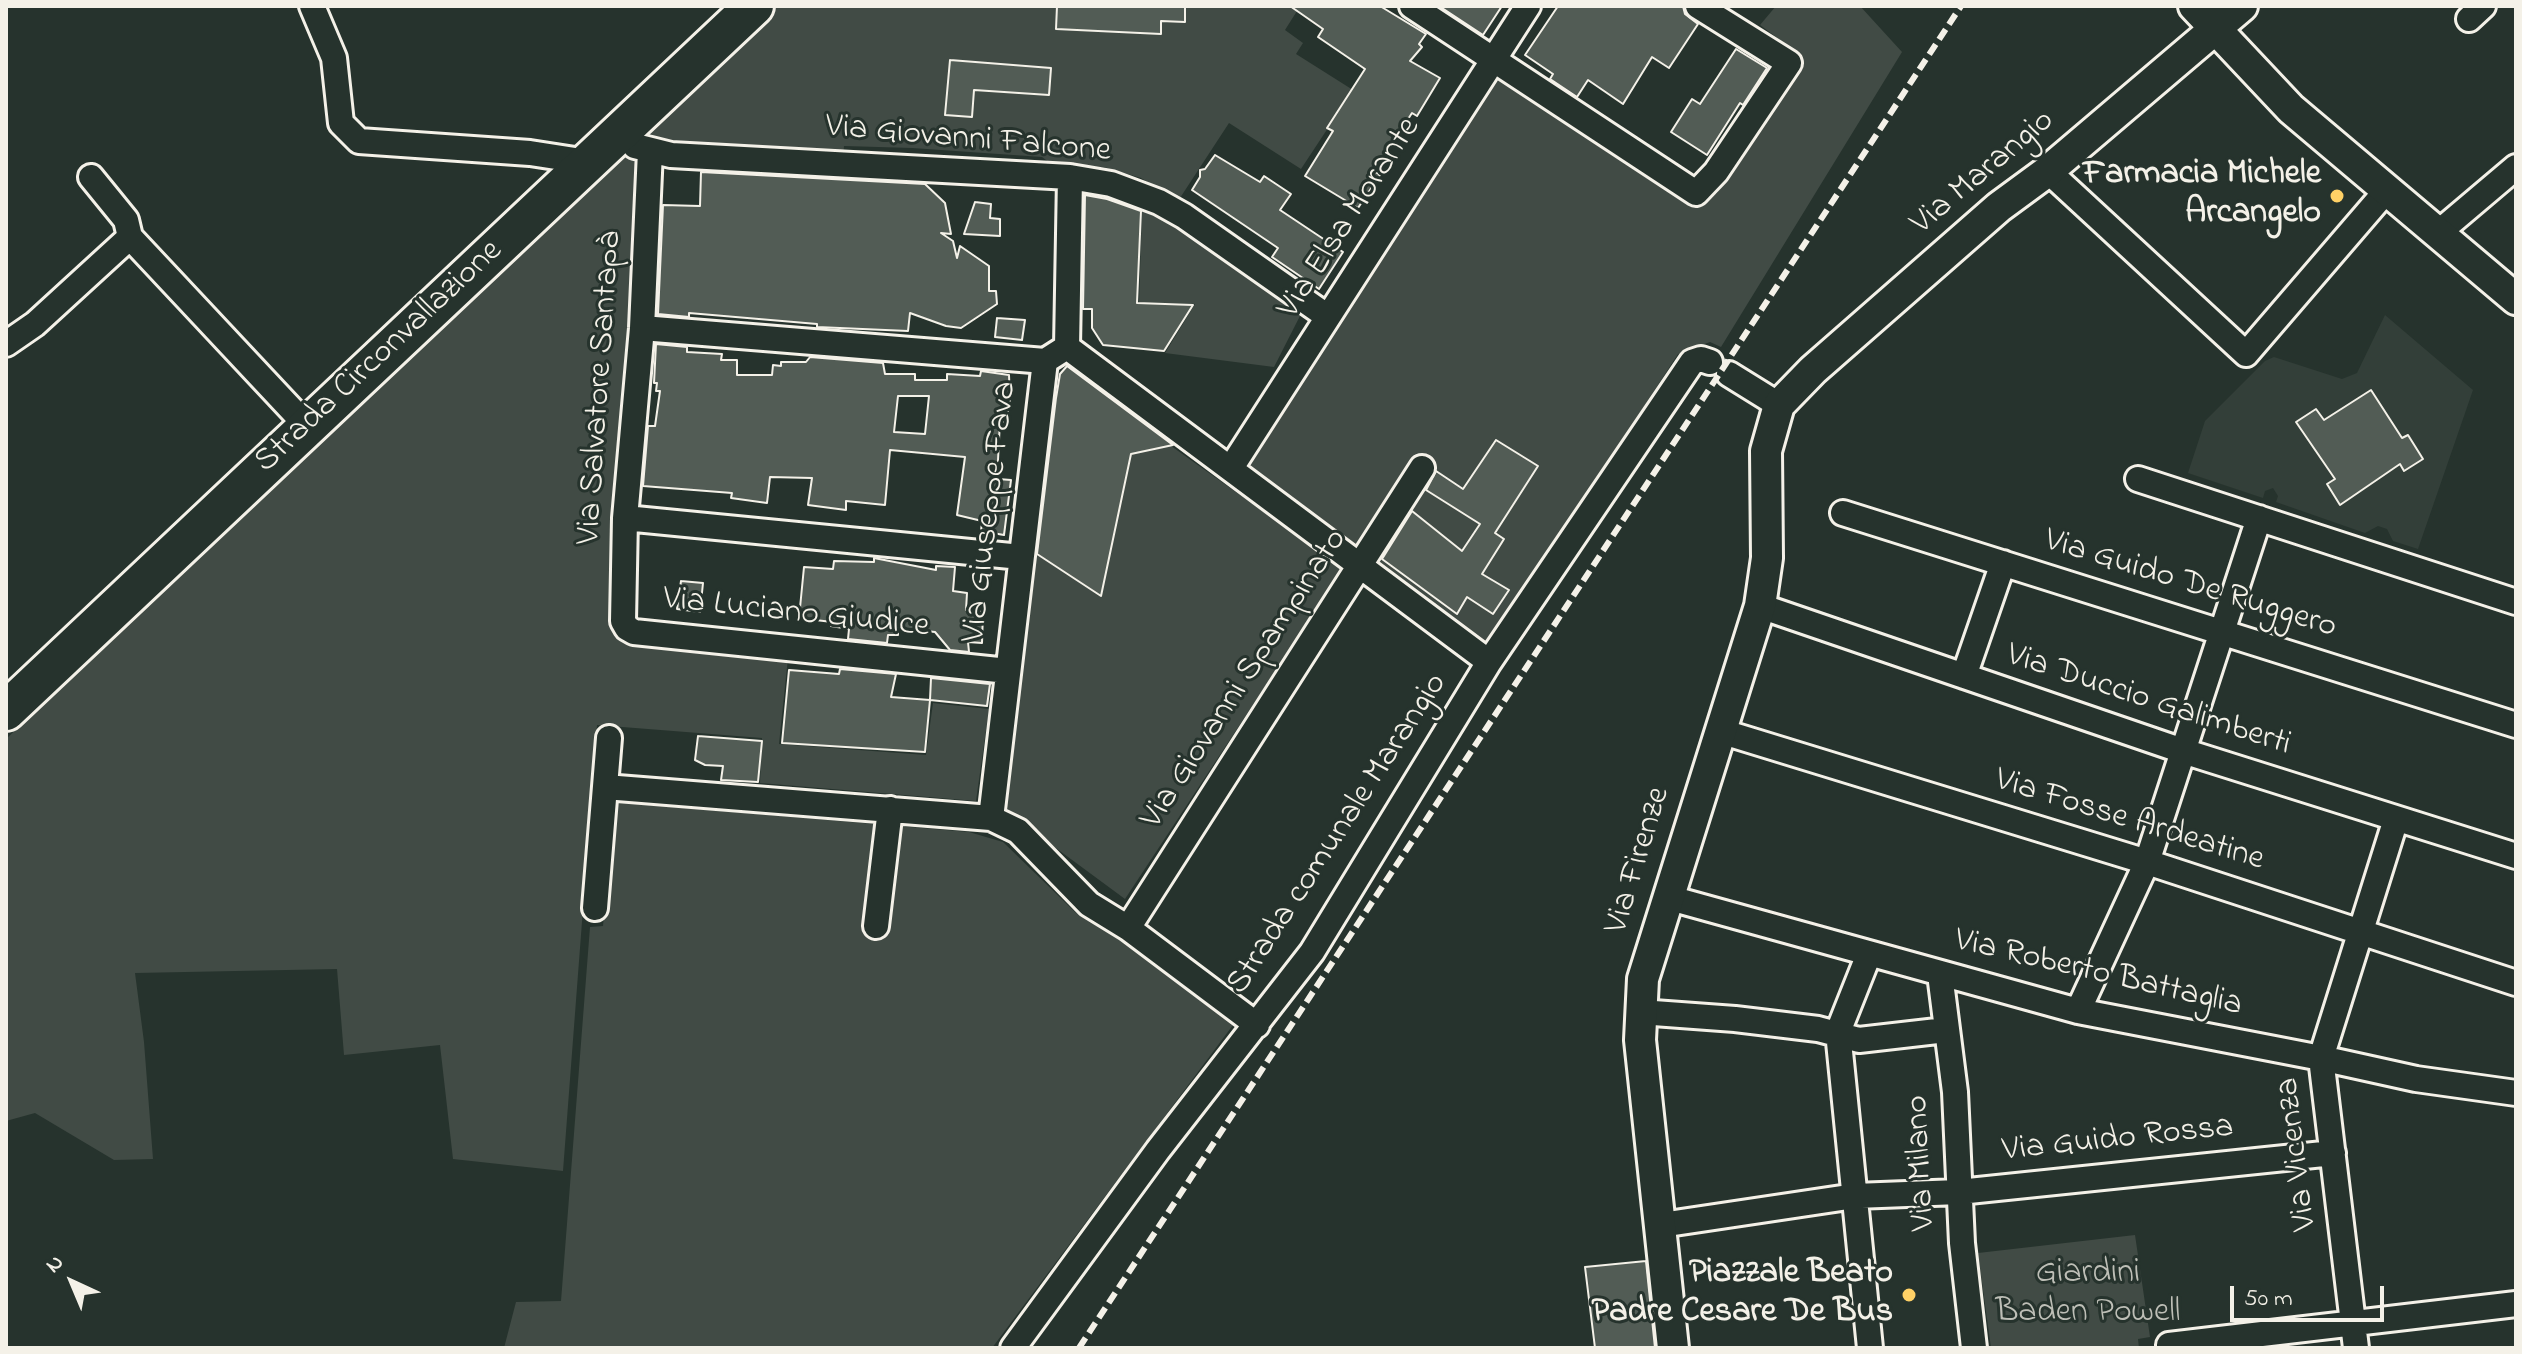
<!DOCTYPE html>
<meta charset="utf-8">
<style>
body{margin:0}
#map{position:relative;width:2522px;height:1354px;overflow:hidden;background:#26332d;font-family:"Indie Flower",sans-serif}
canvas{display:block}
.frame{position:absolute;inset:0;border:8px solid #f4f1e8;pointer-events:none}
.north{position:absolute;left:32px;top:1242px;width:80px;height:80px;-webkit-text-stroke:6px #26332d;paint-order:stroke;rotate:316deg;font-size:22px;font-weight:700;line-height:32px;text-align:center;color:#f4f1e8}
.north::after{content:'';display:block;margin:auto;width:28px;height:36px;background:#f4f1e8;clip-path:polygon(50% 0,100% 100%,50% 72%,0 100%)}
.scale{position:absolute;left:2230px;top:1286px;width:154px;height:36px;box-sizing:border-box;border:4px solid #f4f1e8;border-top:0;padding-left:10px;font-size:24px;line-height:28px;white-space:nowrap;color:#f4f1e8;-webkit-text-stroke:6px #26332d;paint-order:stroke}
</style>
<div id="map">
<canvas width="2522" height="1354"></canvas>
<div class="frame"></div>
<div class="north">N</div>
<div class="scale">50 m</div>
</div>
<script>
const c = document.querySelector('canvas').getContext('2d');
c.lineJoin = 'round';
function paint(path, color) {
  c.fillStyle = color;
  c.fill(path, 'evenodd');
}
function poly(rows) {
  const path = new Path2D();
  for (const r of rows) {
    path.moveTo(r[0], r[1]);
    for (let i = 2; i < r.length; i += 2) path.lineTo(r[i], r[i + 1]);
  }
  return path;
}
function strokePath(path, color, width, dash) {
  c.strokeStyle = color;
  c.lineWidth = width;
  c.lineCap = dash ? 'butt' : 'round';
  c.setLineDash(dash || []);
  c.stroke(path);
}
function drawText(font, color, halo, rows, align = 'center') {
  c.font = font + ' "Indie Flower",sans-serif';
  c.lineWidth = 6;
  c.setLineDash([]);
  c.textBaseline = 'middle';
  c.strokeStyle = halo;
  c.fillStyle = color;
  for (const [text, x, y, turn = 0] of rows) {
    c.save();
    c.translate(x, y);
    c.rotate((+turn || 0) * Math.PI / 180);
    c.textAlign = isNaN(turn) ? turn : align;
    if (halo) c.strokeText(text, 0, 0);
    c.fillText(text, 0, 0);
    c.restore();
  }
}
const built = poly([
 [2385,315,2473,390,2418,549,2393,541,2387,529,2378,526,2365,533,2276,502,2278,496,2273,488,2265,491,2263,498,2188,473,2205,421,2265,361,2274,357,2342,379,2357,373]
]);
const green = poly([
 [773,6,1291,6,1297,11,1285,30,1303,43,1296,54,1353,90,1301,169,1229,123,1178,201,1141,178,1104,167,1054,166,1042,157,912,148,844,146,843,157,662,143,648,131,646,125],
 [1776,6,1860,6,1902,52,1721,347,1710,342,1678,354,1488,647,1250,466,1494,77,1696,205,1717,193,1803,57,1760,25],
 [614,149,637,159,616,616,631,643,788,658,779,744,926,755,933,703,989,709,976,801,760,783,762,738,597,725,563,1171,453,1159,440,1045,344,1055,337,969,135,973,144,1042,153,1159,114,1160,35,1113,6,1121,6,739,325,435],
 [1149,208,1270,290,1301,314,1274,367,1165,353,1195,304,1139,303,1142,209],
 [1064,370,1343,568,1125,899,1003,809,1002,768],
 [615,802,969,832,1003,842,1075,912,1125,942,1233,1025,992,1348,504,1348,516,1302,561,1301,590,927,603,926],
 [2135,1235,2150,1337,2138,1339,2139,1348,1991,1348,1978,1253]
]);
const building = poly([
 [1057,6,1185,6,1185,22,1161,21,1161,34,1056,29,1057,6],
 [1290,6,1380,6,1426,34,1419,44,1422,47,1410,61,1440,78,1417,116,1412,113,1374,171,1380,175,1358,208,1305,176,1333,131,1327,128,1365,69,1318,37,1323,29,1290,6],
 [1439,6,1502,6,1483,35,1439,6],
 [1558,6,1683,6,1685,14,1698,24,1669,68,1652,57,1623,104,1588,80,1577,97,1550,79,1553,74,1525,55,1558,6],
 [1736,49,1767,68,1743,105,1740,103,1707,155,1671,132,1692,99,1700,104,1736,49],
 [950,60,1051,68,1049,95,974,90,972,117,945,115,950,60],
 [1215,155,1260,182,1264,176,1291,194,1280,210,1343,252,1319,289,1272,257,1278,248,1192,190,1200,177,1200,170,1205,169,1215,155],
 [701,172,925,184,945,203,951,234,941,233,953,241,957,258,960,246,989,266,989,291,996,291,997,304,961,328,946,326,910,313,908,331,817,327,817,324,689,313,689,317,658,314,663,205,700,206,701,172],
 [1085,195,1107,199,1141,211,1137,303,1193,305,1164,351,1103,345,1092,328,1092,309,1083,309,1085,195],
 [975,202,991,204,990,218,1000,219,1000,236,964,234,975,202],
 [997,318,1025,320,1022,340,995,337,997,318],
 [656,344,687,347,687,352,722,354,721,360,737,360,737,375,772,375,773,365,781,366,781,362,806,362,810,357,883,363,885,374,915,374,915,380,947,380,947,374,980,376,981,371,1009,375,1010,399,1006,422,1000,421,998,460,998,479,1011,480,1004,535,981,531,982,521,957,515,965,457,890,450,885,505,846,501,846,510,808,505,812,478,770,477,767,503,731,498,732,493,643,486,648,426,655,426,660,391,656,391,657,383,654,383,656,344],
 [898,396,929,396,925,434,894,432,898,396],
 [1067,366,1173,445,1131,454,1101,596,1037,554,1056,398,1060,374,1067,366],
 [2371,390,2402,438,2408,435,2423,459,2404,471,2400,464,2340,505,2327,484,2335,479,2296,422,2316,409,2324,420,2371,390],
 [1496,440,1538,466,1495,533,1504,539,1482,574,1509,590,1493,614,1467,597,1457,614,1382,559,1412,511,1462,551,1480,524,1426,490,1436,471,1463,489,1496,440],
 [874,558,936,570,936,566,955,567,953,591,967,593,966,610,983,612,982,643,968,642,969,652,950,650,935,632,898,628,898,635,888,635,887,643,848,639,849,629,831,626,832,622,799,618,804,567,833,569,834,561,874,562,874,558],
 [681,581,703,583,700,612,677,609,681,581],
 [840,669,896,674,891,697,930,700,925,752,782,743,789,670,839,674,840,669],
 [931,678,990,684,987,706,930,700,931,678],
 [698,736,762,741,758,782,721,780,723,766,705,765,695,760,698,736],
 [1646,1261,1655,1348,1595,1348,1585,1267,1646,1261]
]);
const minor = poly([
 [312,6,334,58,341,123,359,141,530,153,588,162],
 [1412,6,1696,193,1716,172,1789,63,1698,6],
 [2469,19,2483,6],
 [635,146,671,155,1070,177,1111,184,1159,202,1184,216,1328,317],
 [650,151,642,328,625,518,623,621,627,628,634,632,1008,671],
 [2048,171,2246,354,2387,190],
 [91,177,126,220,130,237,307,426],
 [2438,233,2516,167],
 [642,328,1045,361],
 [6,344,35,324,130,237],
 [1067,347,1489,662],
 [1729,374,1779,405],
 [1231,468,1528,6],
 [2138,479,2516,602],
 [1843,513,2516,725],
 [625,518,1021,557],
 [1760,606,2183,751,2516,856],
 [1964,676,2003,563],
 [1720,731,2147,862,2516,983],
 [605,787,991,818,1018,831,1089,904,1128,928,1257,1025],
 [991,818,1045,361,1067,347,1070,177],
 [1670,898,2078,1011,2321,1058,2416,1079,2516,1093],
 [595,908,609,738],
 [876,926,890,809],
 [1128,928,1422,468],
 [1869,954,1838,1032,1870,1348],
 [1940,974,1955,1092,1962,1243,1974,1348],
 [2078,1011,2147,862,2259,518],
 [1640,1012,1735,1019,1818,1029,1859,1040,1946,1030],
 [1661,1225,1855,1196,1959,1192,2333,1153],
 [2169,1345,2516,1304],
 [1013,1348,1158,1150,1312,952,1489,662,1692,362,1701,359,1710,362],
 [2356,1348,2321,1058,2396,819]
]);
const tertiary = poly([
 [2194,6,2291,109,2516,299],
 [1673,1348,1640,1040,1643,979,1760,606,1767,558,1766,451,1779,405,1813,370,1999,207,2048,171,2242,6]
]);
const primary = poly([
 [6,711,754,6]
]);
const rail = poly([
 [1079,1348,1961,6]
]);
const markers = [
 [2337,196,8,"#ffd166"],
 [1909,1295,8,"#ffd166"]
];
const streetNames = [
 ["Via Giovanni Falcone",968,141,5],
 ["Via Marangio",1984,174,-40],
 ["Via Elsa Morante",1351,219,-57],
 ["Strada Circonvallazione",380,358,-43],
 ["Via Salvatore Santapà",602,388,-86],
 ["Via Giuseppe Fava",992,512,-83],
 ["Via Guido De Ruggero",2190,586,17],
 ["Via Luciano Giudice",796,615,6],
 ["Via Giovanni Spampinato",1246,680,-57],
 ["Via Duccio Galimberti",2148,702,18],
 ["Via Fosse Ardeatine",2129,822,17],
 ["Strada comunale Marangio",1339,835,-57],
 ["Via Firenze",1640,861,-73],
 ["Via Roberto Battaglia",2098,975,13],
 ["Via Guido Rossa",2118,1141,-6],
 ["Via Vicenza",2299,1154,-97],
 ["Via Milano",1923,1163,-93]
];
const poiNames = [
 ["Farmacia Michele",2321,176],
 ["Arcangelo",2321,215],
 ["Piazzale Beato",1893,1275],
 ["Padre Cesare De Bus",1893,1314]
];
const parkNames = [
 ["Giardini",2088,1275],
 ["Baden Powell",2088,1314]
];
paint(built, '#333f39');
paint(green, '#414b45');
paint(building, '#525c55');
strokePath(building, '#f4f1e8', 2);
strokePath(minor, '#f4f1e8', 30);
strokePath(tertiary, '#f4f1e8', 36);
strokePath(primary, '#f4f1e8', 44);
strokePath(minor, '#26332d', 24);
strokePath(tertiary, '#26332d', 30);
strokePath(primary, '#26332d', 38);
strokePath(rail, '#f4f1e8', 6, [12, 6]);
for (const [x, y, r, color] of markers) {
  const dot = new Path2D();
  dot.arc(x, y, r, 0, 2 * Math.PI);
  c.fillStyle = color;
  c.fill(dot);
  strokePath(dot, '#26332d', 3);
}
drawText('34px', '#f4f1e8', '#26332d', streetNames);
drawText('bold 34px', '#f4f1e8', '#26332d', poiNames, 'right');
drawText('34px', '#bebfb7', '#26332d', parkNames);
</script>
